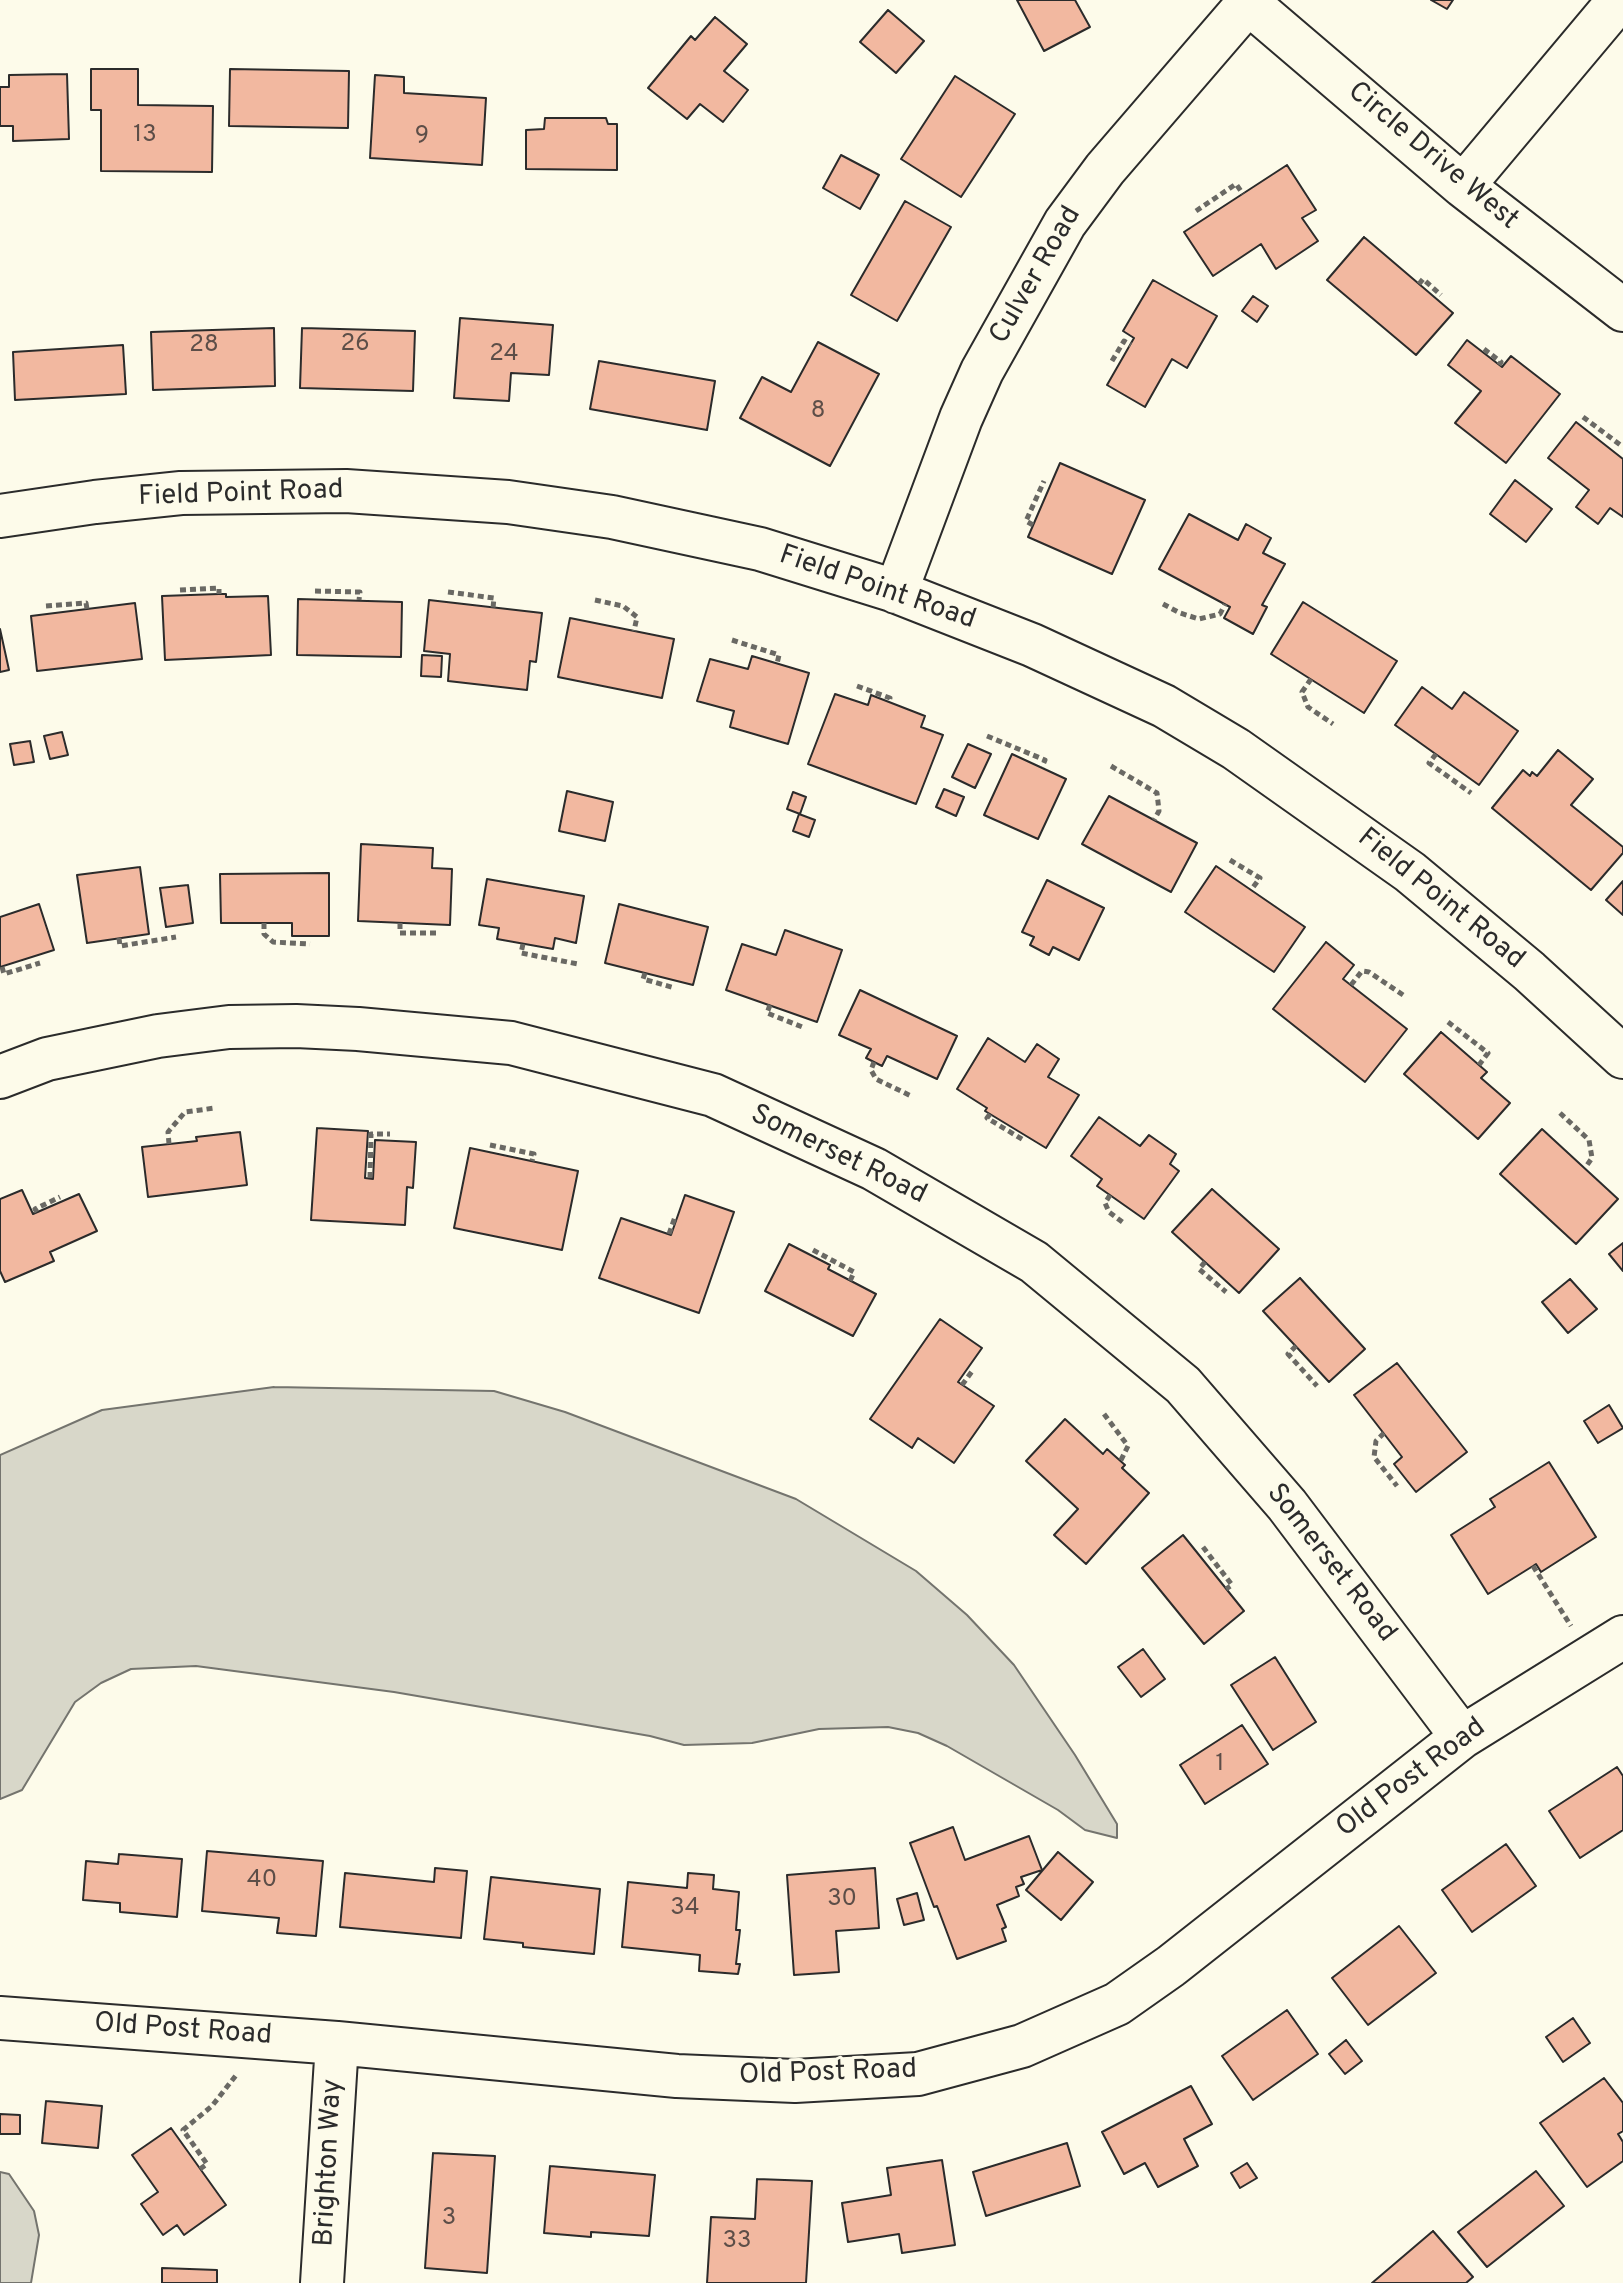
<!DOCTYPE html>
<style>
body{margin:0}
canvas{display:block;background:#fdfbea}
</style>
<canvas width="1623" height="2283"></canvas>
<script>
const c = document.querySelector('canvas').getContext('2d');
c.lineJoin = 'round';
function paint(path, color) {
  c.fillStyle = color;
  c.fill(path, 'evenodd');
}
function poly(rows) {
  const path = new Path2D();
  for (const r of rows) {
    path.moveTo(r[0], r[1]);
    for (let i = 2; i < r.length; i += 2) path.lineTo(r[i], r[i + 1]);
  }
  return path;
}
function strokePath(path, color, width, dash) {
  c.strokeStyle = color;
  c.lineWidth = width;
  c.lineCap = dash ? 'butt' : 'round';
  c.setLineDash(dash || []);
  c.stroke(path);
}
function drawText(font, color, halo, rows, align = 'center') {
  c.font = font + ' Overpass,sans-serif';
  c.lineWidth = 6;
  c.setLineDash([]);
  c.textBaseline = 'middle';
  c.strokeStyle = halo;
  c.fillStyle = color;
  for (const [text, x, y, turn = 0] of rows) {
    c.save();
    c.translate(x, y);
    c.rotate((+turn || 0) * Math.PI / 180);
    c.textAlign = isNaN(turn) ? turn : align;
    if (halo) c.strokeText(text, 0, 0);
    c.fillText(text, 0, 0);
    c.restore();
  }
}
const water = poly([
 [274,1387,494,1391,565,1412,796,1499,916,1571,967,1615,1014,1665,1075,1755,1117,1824,1117,1838,1085,1830,1058,1810,947,1746,918,1733,888,1727,819,1729,752,1743,684,1745,650,1736,394,1692,196,1666,131,1669,101,1683,75,1702,22,1790,0,1799,0,1455,102,1410,274,1387],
 [0,2172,9,2174,34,2211,39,2235,31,2283,0,2283,0,2172]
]);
const building = poly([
 [1017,0,1075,0,1090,27,1044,51,1017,0],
 [1431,0,1453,0,1447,9,1431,0],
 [888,10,924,41,896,73,860,42,888,10],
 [715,17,747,44,724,71,748,90,723,122,700,104,687,119,648,88,691,36,695,40,715,17],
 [91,69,138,69,138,105,213,106,212,172,101,171,101,110,91,110,91,69],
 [230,69,349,71,348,128,229,126,230,69],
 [67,74,69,139,13,141,13,126,0,126,0,87,9,87,9,75,67,74],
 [375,75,404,77,404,93,486,98,482,165,370,158,375,75],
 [955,76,1015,114,961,197,901,159,955,76],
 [545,118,606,118,608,124,617,124,617,170,526,169,526,130,544,129,545,118],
 [841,155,879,175,860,209,823,188,841,155],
 [1287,165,1316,210,1302,218,1318,241,1276,269,1261,244,1213,276,1184,232,1287,165],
 [905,201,951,227,897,321,851,295,905,201],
 [1364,237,1453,313,1416,355,1327,280,1364,237],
 [1153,280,1217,316,1187,368,1172,359,1145,407,1107,385,1134,338,1123,331,1153,280],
 [1253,296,1268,306,1257,322,1242,311,1253,296],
 [460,318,553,325,549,375,511,373,509,401,454,398,460,318],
 [274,328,275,386,153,390,151,332,274,328],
 [302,328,415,331,413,391,300,388,302,328],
 [1467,340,1502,367,1511,356,1560,394,1506,463,1455,423,1481,391,1448,365,1467,340],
 [818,342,879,374,830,466,740,418,762,377,791,392,818,342],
 [123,345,126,394,15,400,13,352,123,345],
 [599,361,715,381,707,430,590,409,599,361],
 [1576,422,1623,459,1623,517,1610,508,1598,524,1576,507,1589,490,1548,458,1576,422],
 [1060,463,1145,500,1112,574,1028,537,1060,463],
 [1515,480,1552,509,1526,542,1490,514,1515,480],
 [1189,514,1238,540,1246,524,1271,538,1263,553,1285,564,1262,605,1267,607,1253,634,1224,618,1230,607,1159,569,1189,514],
 [219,594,226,594,226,597,268,596,271,655,165,660,162,596,219,594],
 [298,599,402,602,401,657,297,655,298,599],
 [429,600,542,613,536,662,530,661,527,690,448,681,450,654,424,651,429,600],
 [1303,602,1397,661,1364,713,1271,654,1303,602],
 [135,603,142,659,37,671,31,616,135,603],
 [570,618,674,639,662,698,558,677,570,618],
 [0,629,9,670,0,672,0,629],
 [422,655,442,656,441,677,421,676,422,655],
 [752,656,809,673,788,744,730,727,734,711,697,701,710,659,748,669,752,656],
 [1422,687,1452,709,1464,692,1518,731,1479,785,1395,725,1422,687],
 [835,694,868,705,871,695,925,716,921,727,943,735,916,804,808,764,835,694],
 [62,732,68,755,50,759,44,736,62,732],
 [30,741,34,762,14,765,10,744,30,741],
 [968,744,991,754,975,788,952,777,968,744],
 [1558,750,1593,779,1571,805,1623,847,1623,853,1591,890,1492,808,1523,770,1530,776,1532,772,1537,776,1558,750],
 [1012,754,1066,779,1038,839,984,815,1012,754],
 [944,789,964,797,956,816,936,807,944,789],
 [567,791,613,802,605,841,559,831,567,791],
 [793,792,806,797,800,814,787,809,793,792],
 [1109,796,1197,843,1171,892,1082,844,1109,796],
 [799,814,815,820,809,837,793,831,799,814],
 [361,844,433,848,432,868,452,869,450,925,358,921,361,844],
 [1216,866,1305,927,1274,972,1185,912,1216,866],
 [140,867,149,934,87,943,77,875,140,867],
 [329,873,329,936,292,936,292,923,221,923,220,874,329,873],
 [487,879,584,896,576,943,555,938,553,949,497,939,499,928,479,925,487,879],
 [1047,880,1104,908,1079,960,1053,947,1049,955,1030,945,1034,937,1022,932,1047,880],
 [1623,881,1623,915,1606,900,1623,881],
 [188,885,193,923,166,927,160,888,188,885],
 [39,904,54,950,0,967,0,917,39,904],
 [619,904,708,927,693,985,605,963,619,904],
 [785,930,842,950,817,1022,726,990,742,944,776,955,785,930],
 [1326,942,1354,965,1343,979,1407,1029,1365,1082,1273,1009,1326,942],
 [860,990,957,1036,937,1079,887,1056,882,1066,866,1058,871,1049,839,1035,860,990],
 [1441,1032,1487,1072,1481,1078,1510,1103,1478,1139,1404,1074,1441,1032],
 [988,1038,1025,1062,1037,1044,1059,1059,1048,1077,1079,1095,1046,1148,985,1111,987,1108,957,1089,988,1038],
 [1099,1117,1140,1146,1149,1135,1176,1154,1170,1164,1179,1171,1144,1219,1097,1186,1102,1179,1071,1156,1099,1117],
 [317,1128,368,1131,365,1178,373,1179,375,1140,416,1142,413,1188,407,1187,405,1225,311,1220,317,1128],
 [1542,1129,1618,1199,1576,1244,1500,1174,1542,1129],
 [240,1132,247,1185,148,1197,142,1147,197,1141,196,1137,240,1132],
 [470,1148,578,1171,562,1250,454,1228,470,1148],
 [1212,1189,1279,1249,1239,1293,1172,1232,1212,1189],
 [22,1190,33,1214,79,1194,97,1231,50,1252,54,1261,5,1282,0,1271,0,1199,22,1190],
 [685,1195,734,1212,699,1313,599,1278,621,1218,671,1235,685,1195],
 [1623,1243,1623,1271,1609,1254,1623,1243],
 [789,1244,830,1265,828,1269,876,1294,853,1336,765,1291,789,1244],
 [1300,1278,1365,1349,1329,1382,1263,1311,1300,1278],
 [1570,1279,1597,1309,1568,1333,1542,1302,1570,1279],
 [940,1319,982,1348,958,1382,994,1406,954,1463,918,1438,912,1448,870,1419,940,1319],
 [1397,1363,1467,1452,1416,1492,1394,1464,1402,1457,1354,1395,1397,1363],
 [1609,1405,1623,1428,1598,1443,1584,1421,1609,1405],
 [1065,1419,1103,1454,1107,1449,1125,1465,1122,1468,1149,1493,1086,1564,1054,1535,1078,1509,1026,1461,1065,1419],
 [1549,1462,1596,1537,1541,1572,1536,1564,1533,1566,1488,1594,1451,1535,1495,1507,1490,1499,1549,1462],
 [1183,1535,1244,1611,1204,1644,1142,1568,1183,1535],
 [1143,1649,1165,1679,1141,1697,1118,1667,1143,1649],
 [1275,1657,1316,1722,1273,1750,1231,1685,1275,1657],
 [1242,1725,1268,1764,1205,1804,1180,1765,1242,1725],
 [1617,1767,1623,1776,1623,1830,1580,1858,1549,1811,1617,1767],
 [953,1827,965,1860,1029,1836,1042,1870,1021,1877,1024,1884,1016,1887,1019,1896,997,1905,1006,1927,1002,1929,1006,1941,957,1959,937,1906,934,1907,910,1843,953,1827],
 [1506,1844,1536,1886,1472,1932,1442,1890,1506,1844],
 [207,1851,323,1861,316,1936,277,1933,279,1918,202,1911,207,1851],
 [1058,1852,1093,1882,1061,1920,1026,1890,1058,1852],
 [119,1854,182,1859,177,1917,120,1912,120,1903,83,1900,86,1861,118,1864,119,1854],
 [435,1868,467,1871,461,1938,340,1927,345,1873,434,1882,435,1868],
 [875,1868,879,1928,836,1931,839,1972,794,1975,787,1875,875,1868],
 [688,1873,714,1875,713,1889,739,1892,736,1930,740,1930,736,1964,740,1964,738,1974,699,1971,700,1955,622,1947,628,1882,687,1888,688,1873],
 [491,1877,600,1889,594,1954,523,1947,523,1943,484,1939,491,1877],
 [917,1893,924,1920,904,1925,897,1899,917,1893],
 [1399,1926,1436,1973,1368,2025,1332,1978,1399,1926],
 [1287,2010,1318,2054,1253,2100,1222,2056,1287,2010],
 [1573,2018,1590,2043,1563,2062,1546,2037,1573,2018],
 [1346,2040,1362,2061,1345,2074,1329,2054,1346,2040],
 [1604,2078,1623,2103,1623,2131,1618,2134,1623,2142,1623,2161,1587,2187,1540,2123,1604,2078],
 [1191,2086,1212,2124,1184,2139,1198,2166,1158,2187,1145,2163,1124,2174,1102,2132,1191,2086],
 [46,2101,102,2106,98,2148,42,2143,46,2101],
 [0,2114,20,2115,20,2134,0,2134,0,2114],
 [171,2128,226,2205,184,2235,177,2225,163,2235,141,2204,158,2192,132,2155,171,2128],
 [1067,2143,1080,2186,986,2216,973,2172,1067,2143],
 [433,2153,495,2156,487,2273,425,2268,433,2153],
 [942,2160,955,2245,902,2253,899,2234,848,2242,842,2203,891,2195,887,2168,942,2160],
 [1247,2163,1257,2178,1240,2188,1231,2173,1247,2163],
 [550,2166,655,2175,649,2236,591,2232,591,2237,544,2233,550,2166],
 [1536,2171,1564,2206,1487,2267,1458,2232,1536,2171],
 [757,2179,812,2181,806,2283,707,2283,711,2217,755,2219,757,2179],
 [1433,2231,1473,2277,1466,2283,1372,2283,1433,2231],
 [162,2268,217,2270,217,2283,162,2283,162,2268]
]);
const path = poly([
 [1196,211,1236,184,1243,194],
 [1419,284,1423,279,1441,295],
 [1484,349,1501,362,1499,365],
 [1112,361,1124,341,1131,345],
 [1583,417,1623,447],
 [1033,525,1026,521,1044,481],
 [180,590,219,588,219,594],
 [315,591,360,592,359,600],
 [448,592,494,598,493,608],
 [595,600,623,606,637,617,634,631],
 [1163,604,1180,613,1199,619,1220,614,1225,604],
 [46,606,86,603,87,609],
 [732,640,779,655,777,664],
 [1311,679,1302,692,1308,707,1333,724],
 [857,686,890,698,889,702],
 [987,736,1045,760,1042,767],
 [1436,754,1429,763,1471,793],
 [1111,766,1157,793,1159,811,1154,820],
 [1230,860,1260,878,1251,890],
 [264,923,264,934,273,942,310,944],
 [400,923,400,933,439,933],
 [119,938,120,946,176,937],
 [523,944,521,953,578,964],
 [2,967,4,974,40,963],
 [645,973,643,979,675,988],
 [1351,985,1362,971,1369,972,1406,997],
 [770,1005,767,1013,805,1028],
 [1448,1022,1488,1053,1479,1065],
 [874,1062,871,1070,876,1079,911,1096],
 [1560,1113,1589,1140,1592,1158,1585,1168],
 [990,1114,987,1118,1025,1141],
 [169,1144,168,1132,185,1112,215,1108],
 [490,1145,534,1154,532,1161],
 [370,1178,371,1134,390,1134],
 [1110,1195,1105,1203,1109,1212,1125,1224],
 [37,1212,35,1209,60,1197],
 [669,1234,675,1217],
 [813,1250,854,1272,850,1281],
 [1205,1262,1199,1269,1226,1292],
 [1296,1346,1288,1354,1317,1386],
 [962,1385,973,1370],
 [1104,1414,1128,1446,1120,1462],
 [1384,1433,1376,1441,1374,1457,1397,1486],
 [1203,1547,1232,1585,1226,1589],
 [1533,1566,1571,1626],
 [200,2169,207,2164,183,2130,212,2106,237,2074]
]);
const minor = poly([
 [1245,0,1463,186,1623,310],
 [1463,186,1619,0],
 [0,516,95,502,181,493,346,491,508,502,612,517,760,549,892,590,1032,645,1164,706,1236,749,1410,872,1529,971,1623,1057],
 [896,592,961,418,982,371,1065,223,1105,169,1248,3],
 [0,1077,47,1059,158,1036,229,1027,296,1026,358,1029,511,1043,713,1095,874,1169,1034,1262,1183,1385,1287,1505,1462,1737],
 [0,2018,337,2043,677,2076,795,2081,918,2074,1022,2046,1117,2004,1171,1966,1462,1737,1623,1637],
 [322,2283,337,2043]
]);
const numberNames = [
 ["13",145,136],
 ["9",422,137],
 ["26",355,345],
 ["28",204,346],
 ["24",504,355],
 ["8",818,412],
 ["1",1220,1765],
 ["40",262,1881],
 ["30",842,1900],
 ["34",685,1909],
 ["3",449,2219],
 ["33",737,2242]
];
const streetNames = [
 ["Circle Drive West",1432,157,40],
 ["Culver Road",1037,276,-60],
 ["Field Point Road",241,495,-2],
 ["Field Point Road",877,589,19],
 ["Field Point Road",1440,900,39],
 ["Somerset Road",838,1156,26],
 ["Somerset Road",1330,1564,52],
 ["Old Post Road",1412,1779,-37],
 ["Old Post Road",183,2031,4],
 ["Old Post Road",828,2074,-2],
 ["Brighton Way",330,2163,-87]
];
paint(water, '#d8d7c9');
strokePath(water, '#74746e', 2);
paint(building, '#f2b8a0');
strokePath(building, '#2b2b2b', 2);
strokePath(minor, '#2b2b2b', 46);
strokePath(path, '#6a6964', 5, [6, 4]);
strokePath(minor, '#fdfbea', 42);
drawText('24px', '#5d4e48', null, numberNames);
drawText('28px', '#2b2b2b', '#fdfbea', streetNames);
</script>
